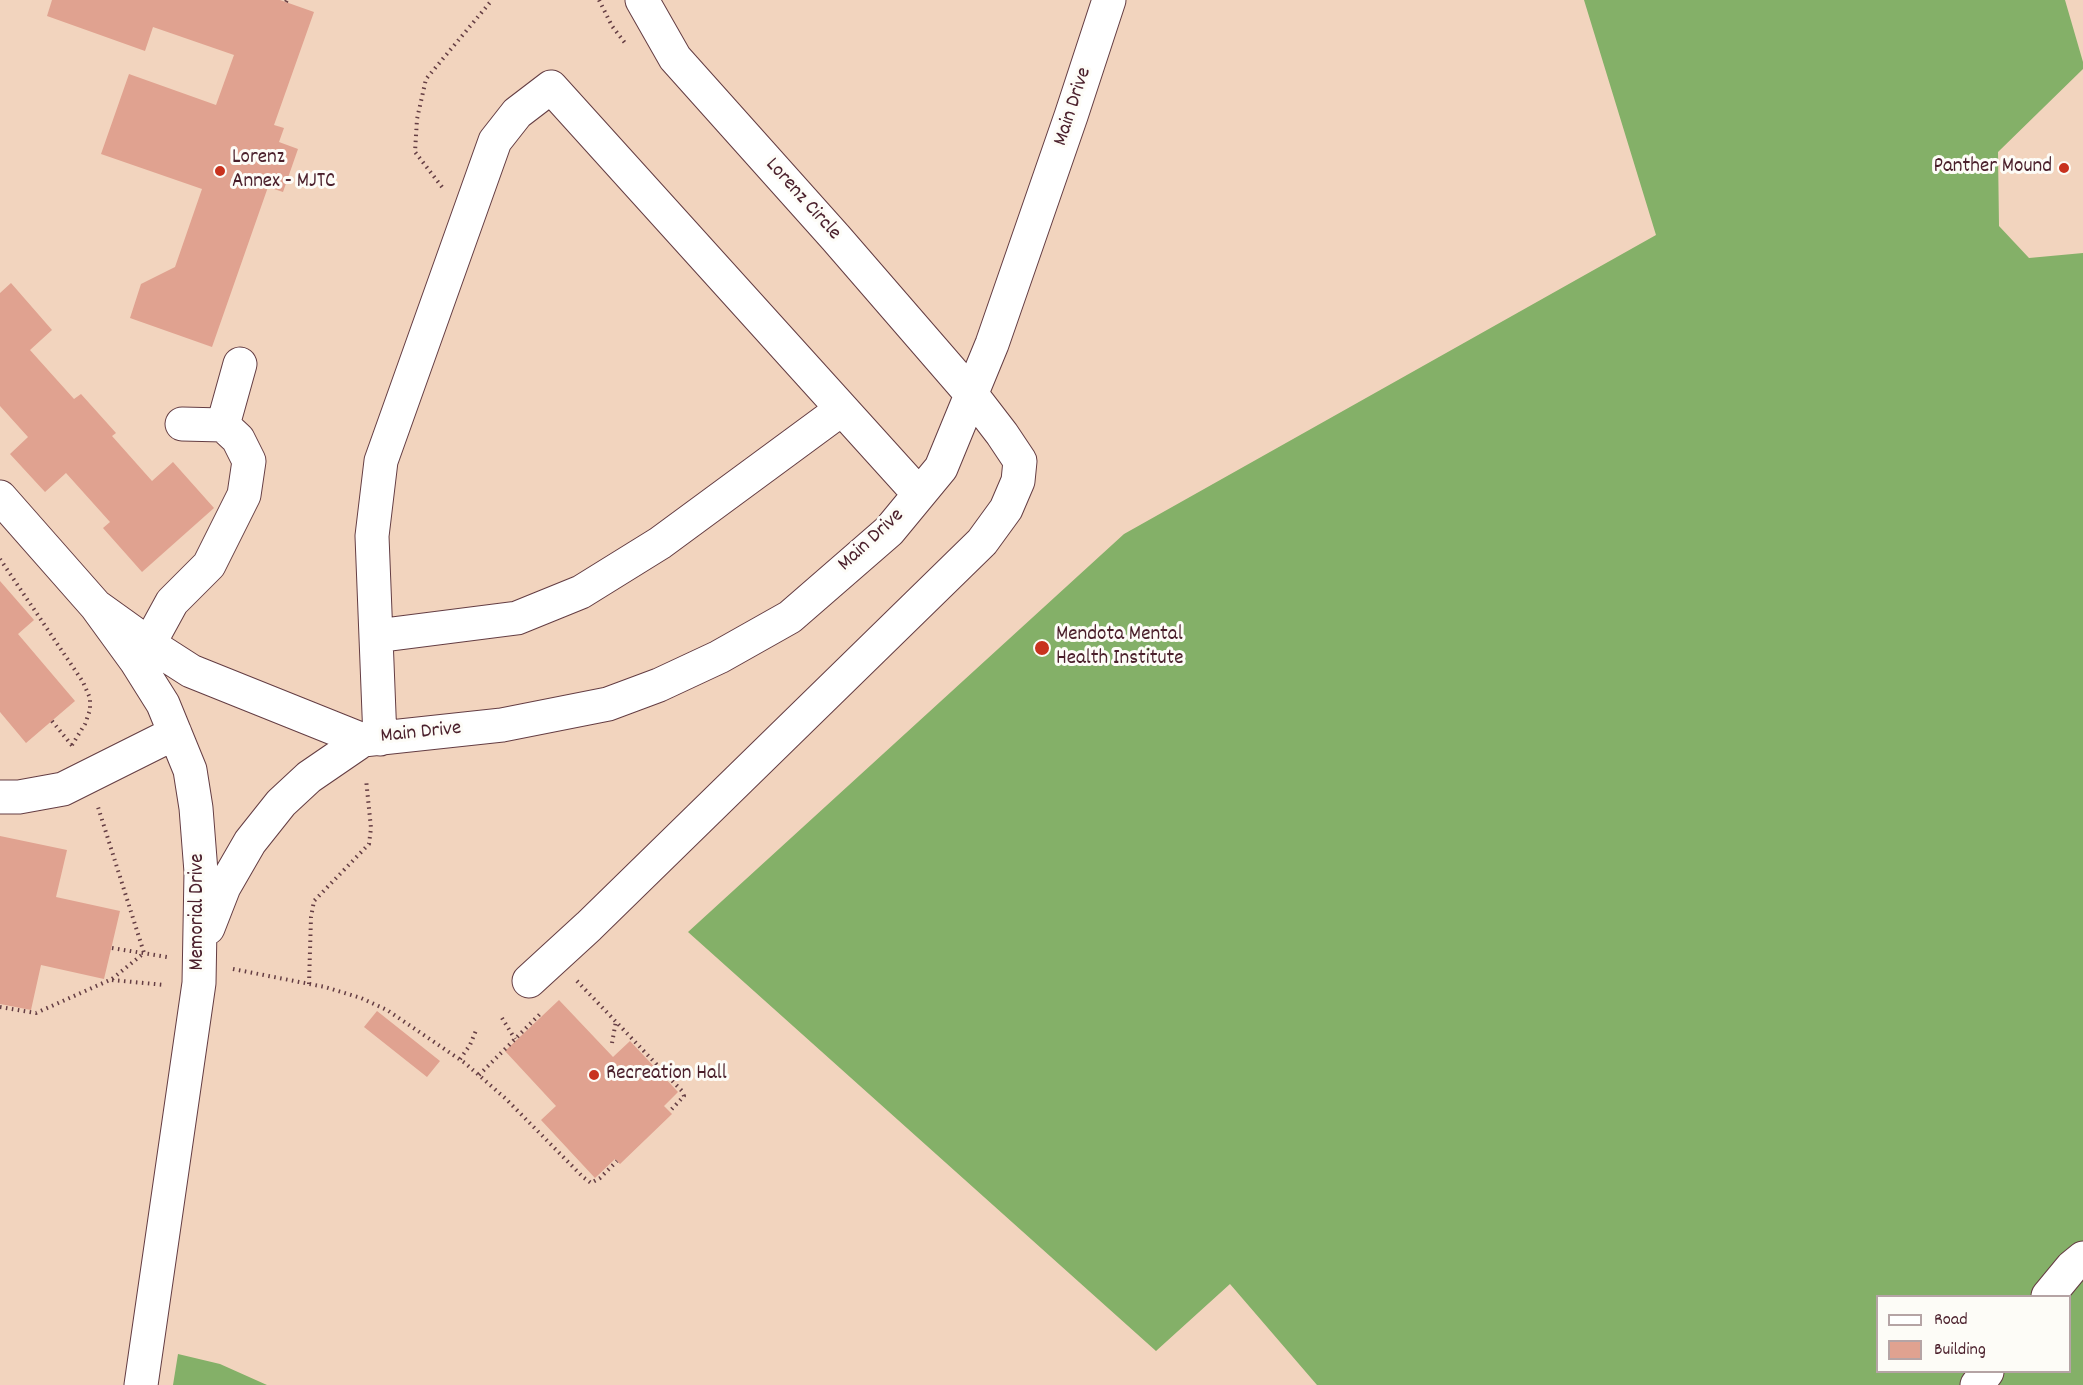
<!DOCTYPE html>
<style>
body{margin:0}
#map{position:relative;width:2083px;height:1385px;overflow:hidden;background:#f4e4cb;font-family:Dekko,sans-serif}
canvas{display:block}
.legend{position:absolute;left:1876px;top:1295px;width:195px;height:78px;box-sizing:border-box;background:#fdfcf7;border:2px solid #b5a4a5;margin:0;padding:8px 10px;list-style:none;font-size:18px;color:#4a1f2b}
.legend li{display:flex;align-items:center;gap:12px;height:30px}
.legend b{width:30px;border:2px solid #b5a4a5}
</style>
<div id="map">
<canvas width="2083" height="1385"></canvas>
<ul class="legend">
<li><b style="height:8px;background:#fff"></b>Road</li>
<li><b style="height:16px;background:#e0a290"></b>Building</li>
</ul>
</div>
<script>
const c = document.querySelector('canvas').getContext('2d');
c.lineJoin = 'round';
function paint(path, color) {
  c.fillStyle = color;
  c.fill(path, 'evenodd');
}
function poly(rows) {
  const path = new Path2D();
  for (const r of rows) {
    path.moveTo(r[0], r[1]);
    for (let i = 2; i < r.length; i += 2) path.lineTo(r[i], r[i + 1]);
  }
  return path;
}
function strokePath(path, color, width, dash) {
  c.strokeStyle = color;
  c.lineWidth = width;
  c.lineCap = dash ? 'butt' : 'round';
  c.setLineDash(dash || []);
  c.stroke(path);
}
function drawText(font, color, halo, rows, align = 'center') {
  c.font = font + ' Dekko,sans-serif';
  c.lineWidth = 6;
  c.setLineDash([]);
  c.textBaseline = 'middle';
  c.strokeStyle = halo;
  c.fillStyle = color;
  for (const [text, x, y, turn = 0] of rows) {
    c.save();
    c.translate(x, y);
    c.rotate((+turn || 0) * Math.PI / 180);
    c.textAlign = isNaN(turn) ? turn : align;
    if (halo) c.strokeText(text, 0, 0);
    c.fillText(text, 0, 0);
    c.restore();
  }
}
const built = poly([
 [0,0,2083,0,2083,1385,0,1385],
 [1878,1296,2070,1296,2070,1372,1878,1372]
]);
const forest = poly([
 [1584,0,2065,0,2083,62,2083,69,1998,152,1999,226,2029,258,2083,253,2083,1385,1317,1385,1230,1284,1156,1351,688,932,1124,534,1656,235],
 [1878,1296,2070,1296,2070,1372,1878,1372],
 [178,1354,220,1364,267,1385,173,1385]
]);
const building = poly([
 [52,0,280,0,314,12,274,125,284,128,279,142,298,149,283,192,268,187,212,347,130,318,141,284,175,267,202,189,101,154,129,74,216,105,234,55,153,27,145,51,47,16],
 [11,283,52,330,30,350,74,399,81,394,116,433,112,436,152,481,173,462,214,508,142,572,103,528,110,522,66,473,45,492,10,454,28,437,0,406,0,293],
 [0,581,34,620,18,634,75,701,26,743,0,712],
 [0,836,67,850,56,897,120,911,104,979,41,965,31,1010,0,1004],
 [559,1000,613,1057,630,1041,678,1092,664,1106,672,1114,620,1164,615,1159,595,1178,541,1120,556,1106,505,1051],
 [377,1011,440,1061,427,1077,364,1027]
]);
const path = poly([
 [599,0,612,26,625,43],
 [286,2,287,0],
 [442,187,415,152,417,119,426,79,492,0],
 [0,559,83,682,90,698,90,710,85,724,72,745],
 [52,721,74,748],
 [112,948,167,957],
 [233,969,325,987,361,998,387,1010,465,1063,506,1099,583,1177,591,1183,600,1178,617,1161],
 [112,980,165,985],
 [577,981,682,1091,684,1096,670,1111],
 [309,984,311,917,314,901,369,844,371,828,366,779],
 [0,1007,36,1013,112,979,144,953,98,807],
 [502,1018,515,1039],
 [612,1043,616,1021],
 [460,1059,470,1045,477,1028],
 [479,1075,540,1014]
]);
const minor = poly([
 [223,425,240,364],
 [0,497,96,606,136,661,163,704,190,770,196,808,201,872,199,983,141,1385],
 [96,606,149,644,191,671,363,740,502,725,608,704,659,685,719,657,790,617,889,531,941,468,992,344,1071,116,1109,0],
 [376,636,517,618,581,592,660,543,842,409],
 [149,644,172,602,209,565,244,495,249,461,238,439,223,425,182,424],
 [380,739,372,536,381,461,495,141,517,113,551,87,919,494],
 [0,797,19,797,63,789,175,733],
 [208,928,224,887,250,842,281,803,309,777,363,740],
 [529,981,589,926,982,542,1006,509,1018,481,1020,461,1002,434,972,395,836,238,675,58,642,0],
 [2048,1296,2072,1267,2083,1258],
 [1977,1385,1987,1372]
]);
const markers = [
 [2064,168,6,"#c8321e"],
 [220,171,6,"#c8321e"],
 [1042,648,8,"#c8321e"],
 [594,1075,6,"#c8321e"]
];
const streetNames = [
 ["Main Drive",1074,107,-72],
 ["Lorenz Circle",802,200,48],
 ["Main Drive",872,541,-43],
 ["Main Drive",421,734,-6],
 ["Memorial Drive",199,912,-90]
];
const poiNames = [
 ["Lorenz",232,159],
 ["Annex - MJTC",232,183],
 ["Panther Mound",2052,168,"right"],
 ["Mendota Mental",1056,636],
 ["Health Institute",1056,660],
 ["Recreation Hall",606,1075]
];
paint(built, '#f2d4be');
paint(forest, '#84b068');
paint(building, '#e0a290');
strokePath(minor, '#643d43', 35);
strokePath(path, '#643d43', 4, [1.5, 4.5]);
strokePath(minor, '#fff', 33);
for (const [x, y, r, color] of markers) {
  const dot = new Path2D();
  dot.arc(x, y, r, 0, 2 * Math.PI);
  c.fillStyle = color;
  c.fill(dot);
  strokePath(dot, '#fdfcf7', 2);
}
drawText('21px', '#4a1f2b', '#fdfcf7', streetNames);
drawText('21px', '#4a1f2b', '#fdfcf7', poiNames, 'left');
</script>
